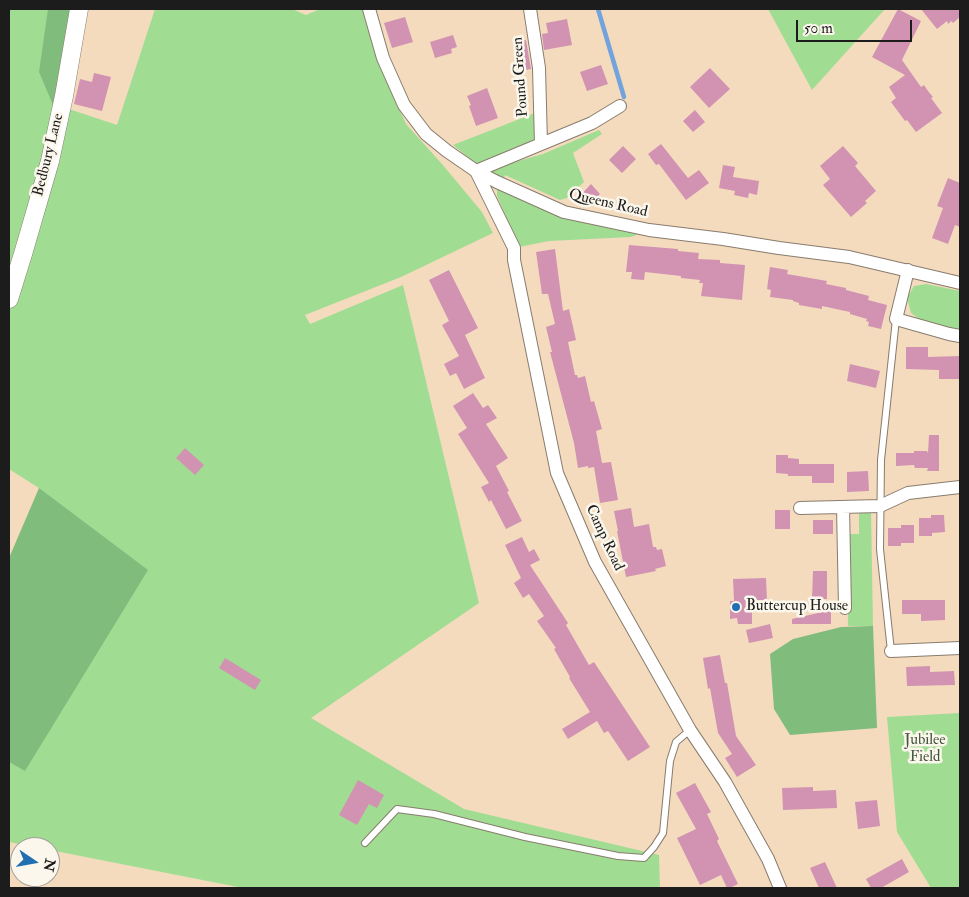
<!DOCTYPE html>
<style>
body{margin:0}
#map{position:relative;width:969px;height:897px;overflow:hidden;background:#f4dbbe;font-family:"IM FELL Double Pica",serif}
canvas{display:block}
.frame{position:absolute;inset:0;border:10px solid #1c1c1c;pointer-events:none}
.north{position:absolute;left:10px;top:837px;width:50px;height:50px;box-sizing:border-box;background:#fbf7ec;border:1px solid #a29f99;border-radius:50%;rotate:102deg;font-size:14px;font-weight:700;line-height:20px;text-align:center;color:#1c1c1c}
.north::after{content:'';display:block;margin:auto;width:18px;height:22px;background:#1f6fb2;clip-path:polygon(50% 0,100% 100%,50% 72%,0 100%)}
.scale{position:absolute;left:796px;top:20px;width:116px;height:22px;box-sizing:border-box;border:2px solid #1c1c1c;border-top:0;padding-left:6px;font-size:15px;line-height:18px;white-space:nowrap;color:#1c1c1c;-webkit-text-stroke:4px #fbf7ec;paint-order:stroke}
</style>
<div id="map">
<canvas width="969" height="897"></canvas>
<div class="frame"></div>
<div class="north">N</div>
<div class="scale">50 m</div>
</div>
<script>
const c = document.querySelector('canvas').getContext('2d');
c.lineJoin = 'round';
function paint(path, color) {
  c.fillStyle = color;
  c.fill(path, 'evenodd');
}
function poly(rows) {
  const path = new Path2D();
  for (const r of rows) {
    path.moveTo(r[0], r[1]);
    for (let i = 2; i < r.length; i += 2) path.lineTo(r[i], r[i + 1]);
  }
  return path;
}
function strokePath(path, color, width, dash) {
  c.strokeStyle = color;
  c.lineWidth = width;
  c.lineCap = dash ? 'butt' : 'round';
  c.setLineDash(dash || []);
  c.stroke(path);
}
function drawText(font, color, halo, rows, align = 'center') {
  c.font = font + ' "IM FELL Double Pica",serif';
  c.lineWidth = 5;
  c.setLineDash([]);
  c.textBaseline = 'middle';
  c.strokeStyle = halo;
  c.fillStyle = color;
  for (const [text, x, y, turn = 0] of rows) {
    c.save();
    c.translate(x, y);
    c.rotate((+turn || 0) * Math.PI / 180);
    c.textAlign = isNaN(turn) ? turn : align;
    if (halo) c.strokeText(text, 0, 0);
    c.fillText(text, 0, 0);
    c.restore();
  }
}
const green = poly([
 [9,9,71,9,53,105,44,159,9,276],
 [155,9,292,9,306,15,320,9,362,9,377,60,406,124,442,164,482,212,493,233,401,277,305,315,310,324,403,285,479,603,311,718,464,809,659,855,660,888,243,888,50,850,50,847,35,847,9,842,9,762,25,770,39,488,9,469,9,310,55,163,66,108,117,125],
 [768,9,885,9,812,90],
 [535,113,538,138,532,144,505,155,508,164,543,154,599,130,602,134,573,153,584,182,567,198,560,200,505,175,501,190,649,230,631,237,549,241,514,248,515,238,497,196,497,182,476,171,469,158,453,145],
 [926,284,960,291,960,331,926,324,911,313,907,298,914,286],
 [859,511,871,511,873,626,848,626,847,534,859,534],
 [960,713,960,888,931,888,897,832,887,717]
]);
const forest = poly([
 [48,9,71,9,53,105,39,72],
 [39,488,148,570,25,771,9,762,9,558],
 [873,626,877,728,790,735,774,709,770,654,793,639,841,627]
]);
const stream = poly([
 [598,9,624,97]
]);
const building = poly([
 [898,9,921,21,902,60,921,87,924,85,928,91,933,97,931,98,942,113,916,132,907,120,905,121,891,102,896,98,889,87,905,75,872,57],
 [921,9,960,9,960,17,953,23,951,21,948,24,947,21,937,29],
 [405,17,413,42,392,48,384,23],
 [567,19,572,45,544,50,542,34,548,33,546,23],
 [453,35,457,47,451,49,452,53,435,58,430,42],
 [526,40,531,69,521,71,515,42],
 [601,65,608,84,587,91,580,72],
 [710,68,730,89,709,108,690,87],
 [94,73,111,77,102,111,74,104,80,79,92,82],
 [487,88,498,118,476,126,469,106,471,105,467,96],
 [695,110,705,122,693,132,683,121],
 [661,144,688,178,699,170,709,183,686,200,659,164,656,165,648,154],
 [623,146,636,159,622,173,609,160],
 [843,146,858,163,855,166,876,191,865,201,867,203,851,217,823,185,830,179,820,166],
 [723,165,735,167,733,177,759,181,757,195,749,193,748,198,734,195,735,191,719,188],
 [948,178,960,183,960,227,955,225,948,244,932,238,943,208,937,206],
 [591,184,600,194,587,207,578,198],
 [629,245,678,249,678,251,699,253,698,259,720,260,720,263,745,265,742,300,701,296,703,283,699,283,700,280,681,278,681,276,645,272,644,280,631,279,632,272,626,272],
 [555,249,563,311,569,309,576,340,568,342,575,375,577,375,578,378,585,376,591,402,594,401,602,429,596,431,602,463,611,462,618,500,600,503,594,467,588,468,588,466,578,468,574,443,550,352,552,352,546,327,555,324,548,294,542,294,536,252],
 [770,267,788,270,787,274,827,281,826,284,846,288,846,290,869,296,868,300,887,305,881,329,868,326,869,322,866,321,867,319,850,314,850,312,822,306,822,309,799,305,799,303,793,301,793,300,770,297,771,290,767,289],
 [449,270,478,328,465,335,485,378,464,389,456,373,450,376,444,364,459,356,442,325,449,321,429,280],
 [906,347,928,347,928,357,960,356,960,379,939,379,939,370,906,369],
 [850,364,880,371,876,388,847,381],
 [473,393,483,408,488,405,497,418,486,424,508,458,496,466,509,491,507,492,522,521,506,529,491,500,489,502,481,487,489,483,458,434,467,428,453,406],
 [929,435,939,435,939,471,927,471,928,468,915,468,914,465,896,466,896,453,914,453,914,451,927,451,928,453],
 [185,448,204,465,195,475,176,458],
 [776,455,788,455,788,458,799,459,799,464,834,464,834,483,812,483,812,476,788,476,788,474,776,473],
 [868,471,869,491,847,492,847,472],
 [631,508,634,527,649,524,653,547,656,547,657,550,662,549,666,566,655,569,656,571,626,577,617,531,618,531,614,511],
 [775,510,790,510,790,529,775,529],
 [931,515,944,515,945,532,932,533,932,536,919,536,919,518,931,518],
 [813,520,833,520,833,534,813,534],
 [901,525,914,525,914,543,901,543,901,546,888,546,888,528,901,528],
 [522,537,529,552,534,549,540,560,530,565,568,623,566,625,589,665,594,662,650,747,628,761,608,731,604,733,597,721,568,739,562,729,590,712,569,678,570,677,554,649,556,648,537,621,544,616,529,594,523,598,514,583,521,578,505,545],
 [813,571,827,571,827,599,812,599],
 [766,578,767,600,752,600,752,624,738,624,737,618,730,619,730,601,734,601,733,579],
 [902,600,945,600,945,620,921,621,921,614,902,614],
 [831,610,831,624,792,624,792,619],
 [770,624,773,638,749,643,746,630],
 [720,655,725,683,727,683,736,736,756,765,737,777,725,758,732,754,718,733,710,688,708,689,703,658],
 [225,658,261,680,255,690,219,668],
 [930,666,930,672,954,671,955,685,907,686,906,667],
 [358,780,384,795,377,808,369,804,357,825,339,815],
 [695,783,711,812,707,814,719,839,717,841,738,884,730,888,727,888,721,875,700,885,677,838,696,829,676,793],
 [813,787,813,791,836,790,837,808,783,810,782,788],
 [877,800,880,826,858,829,855,802],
 [902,859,909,872,881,888,871,888,866,879],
 [825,862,837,888,819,888,810,868]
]);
const lane = poly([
 [891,651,880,549,881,460,896,319],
 [365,843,397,809,434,814,525,837,618,856,644,858,654,847,663,833,670,761,676,742,690,730]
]);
const street = poly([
 [369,9,383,58,404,105,426,134,447,151,476,171,497,182,564,212,649,230,723,239,779,248,849,257,960,283],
 [530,9,539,68,541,144],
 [476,171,514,248,514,260,557,473,595,562,690,730,725,782,768,859,780,888],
 [476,171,592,123,620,106],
 [908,270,896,319,949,334,960,336],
 [843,507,845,608],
 [800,508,880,506,908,493,960,487],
 [891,651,960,648]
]);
const secondary = poly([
 [9,299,23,254,50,161,64,96,79,9]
]);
const markers = [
 [736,607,5,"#1f6fb2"]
];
const streetNames = [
 ["Pound Green",521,77,-94],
 ["Bedbury Lane",49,155,-76],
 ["Queens Road",608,204,13],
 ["Camp Road",604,538,65]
];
const poiNames = [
 ["Buttercup House",746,607]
];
const parkNames = [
 ["Jubilee",925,741],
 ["Field",925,758]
];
paint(green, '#a0dd92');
paint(forest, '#80bc7c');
strokePath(stream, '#73a3dd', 4.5);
paint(building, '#d193b1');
strokePath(lane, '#887c6d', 8);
strokePath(street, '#887c6d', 14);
strokePath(secondary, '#887c6d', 19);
strokePath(lane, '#fff', 6);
strokePath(street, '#fff', 12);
strokePath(secondary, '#fff', 18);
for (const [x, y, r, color] of markers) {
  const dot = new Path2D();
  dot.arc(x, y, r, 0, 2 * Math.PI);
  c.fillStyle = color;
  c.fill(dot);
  strokePath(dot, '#fbf7ec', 2);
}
drawText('15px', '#1c1c1c', '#fbf7ec', streetNames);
drawText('15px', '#1c1c1c', '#fbf7ec', poiNames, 'left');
drawText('15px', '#44563f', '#fbf7ec', parkNames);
</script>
